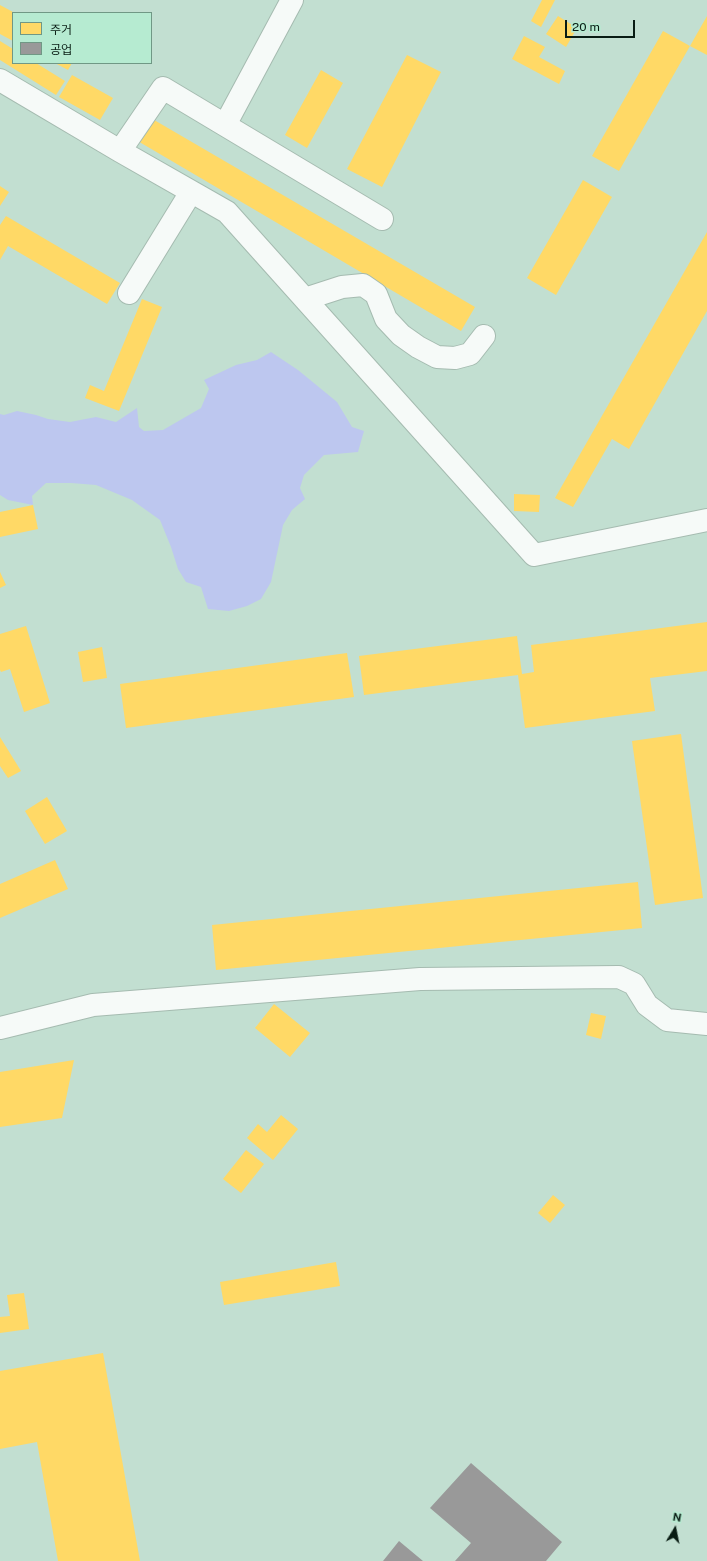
<!DOCTYPE html>
<meta charset="utf-8">
<style>
body{margin:0}
#map{position:relative;width:707px;height:1561px;overflow:hidden;background:#c2dfd1;font-family:"Public Sans","Noto Sans KR",sans-serif}
canvas{display:block}
.legend{position:absolute;left:12px;top:12px;width:140px;height:52px;box-sizing:border-box;background:#b6ebd1;border:1px solid #709885;margin:0;padding:5px 7px;list-style:none;font-size:12px;color:#081c13}
.legend li{display:flex;align-items:center;gap:8px;height:20px}
.legend b{width:20px;border:1px solid #709885}
.north{position:absolute;left:655px;top:1509px;width:40px;height:40px;-webkit-text-stroke:3px #b6ebd1;paint-order:stroke;rotate:10deg;font-size:11px;font-weight:700;line-height:16px;text-align:center;color:#081c13}
.north::after{content:'';display:block;margin:auto;width:14px;height:18px;background:#081c13;clip-path:polygon(50% 0,100% 100%,50% 72%,0 100%)}
.scale{position:absolute;left:565px;top:20px;width:70px;height:18px;box-sizing:border-box;border:2px solid #081c13;border-top:0;padding-left:5px;font-size:12px;line-height:14px;white-space:nowrap;color:#081c13;-webkit-text-stroke:3px #b6ebd1;paint-order:stroke}
</style>
<div id="map">
<canvas width="707" height="1561"></canvas>
<ul class="legend">
<li><b style="height:11px;background:#ffd966"></b>주거</li>
<li><b style="height:11px;background:#999"></b>공업</li>
</ul>
<div class="north">N</div>
<div class="scale">20 m</div>
</div>
<script>
const c = document.querySelector('canvas').getContext('2d');
c.lineJoin = 'round';
function paint(path, color) {
  c.fillStyle = color;
  c.fill(path, 'evenodd');
}
function poly(rows) {
  const path = new Path2D();
  for (const r of rows) {
    path.moveTo(r[0], r[1]);
    for (let i = 2; i < r.length; i += 2) path.lineTo(r[i], r[i + 1]);
  }
  return path;
}
function strokePath(path, color, width, dash) {
  c.strokeStyle = color;
  c.lineWidth = width;
  c.lineCap = dash ? 'butt' : 'round';
  c.setLineDash(dash || []);
  c.stroke(path);
}
const water = poly([
 [271,352,298,370,320,388,337,402,352,427,364,431,358,452,324,455,304,475,300,488,305,499,292,510,283,525,271,582,261,599,247,606,229,611,208,609,201,587,186,582,178,569,171,547,160,520,132,500,96,485,71,483,46,483,32,496,33,505,8,500,0,495,0,414,4,415,17,411,36,415,48,419,70,422,96,417,116,422,137,408,139,427,144,431,163,430,201,408,209,389,204,380,236,365,257,360]
]);
const homes = poly([
 [542,0,555,0,541,27,531,21],
 [0,5,13,12,13,41,0,34],
 [558,16,577,28,566,47,546,34],
 [707,16,707,55,690,46,619,171,592,156,663,31,690,46],
 [524,36,545,47,539,57,565,71,559,84,512,59],
 [0,41,13,49,13,63,36,63,65,81,56,95,0,60],
 [407,55,441,72,382,187,347,169],
 [55,63,72,63,68,70],
 [321,70,343,83,307,148,285,135],
 [72,75,113,98,100,120,59,97],
 [149,117,475,307,461,331,136,140],
 [583,180,612,197,556,295,527,278],
 [0,186,9,192,0,206],
 [6,216,120,283,107,304,8,246,0,260,0,225],
 [707,232,707,311,629,449,612,439,573,507,555,498],
 [142,299,162,307,119,411,85,398,90,385,104,391],
 [514,494,540,495,539,512,514,511],
 [33,505,38,529,0,537,0,512],
 [0,572,6,585,0,588],
 [707,622,707,671,650,678,655,711,525,728,518,675,364,695,359,656,517,636,522,674,534,672,531,645],
 [26,626,50,703,24,712,10,669,1,672,0,670,0,634],
 [102,647,107,678,83,682,78,652],
 [347,653,354,697,126,728,120,684],
 [681,734,703,898,655,905,632,741],
 [0,737,21,771,8,778,0,766],
 [47,797,67,831,45,844,25,811],
 [55,860,68,889,0,918,0,884],
 [638,882,642,928,216,970,212,925],
 [274,1004,310,1033,290,1057,255,1028],
 [591,1013,606,1016,601,1039,586,1035],
 [74,1060,62,1118,0,1127,0,1072],
 [281,1115,298,1129,273,1160,247,1138,258,1124,267,1132],
 [246,1150,264,1164,241,1193,223,1179],
 [553,1195,565,1205,550,1223,538,1213],
 [336,1262,340,1286,224,1305,220,1282],
 [24,1293,29,1329,0,1333,0,1317,10,1316,7,1295],
 [103,1353,140,1561,58,1561,37,1442,0,1449,0,1371]
]);
const industry = poly([
 [471,1463,562,1542,546,1561,455,1561,471,1543,430,1508],
 [399,1541,423,1561,383,1561]
]);
const minor = poly([
 [0,80,120,151,227,212,534,555,707,520],
 [225,125,292,0],
 [120,151,163,88,382,219],
 [129,293,191,192],
 [305,299,342,287,363,285,376,294,386,319,401,335,418,347,437,357,455,358,470,354,484,336],
 [0,1028,93,1005,420,979,619,977,634,984,647,1005,667,1020,707,1024]
]);
paint(water, '#bdc7ef');
paint(homes, '#ffd966');
paint(industry, '#999');
strokePath(minor, '#a5bbb0', 24);
strokePath(minor, '#f6faf8', 22);
</script>
